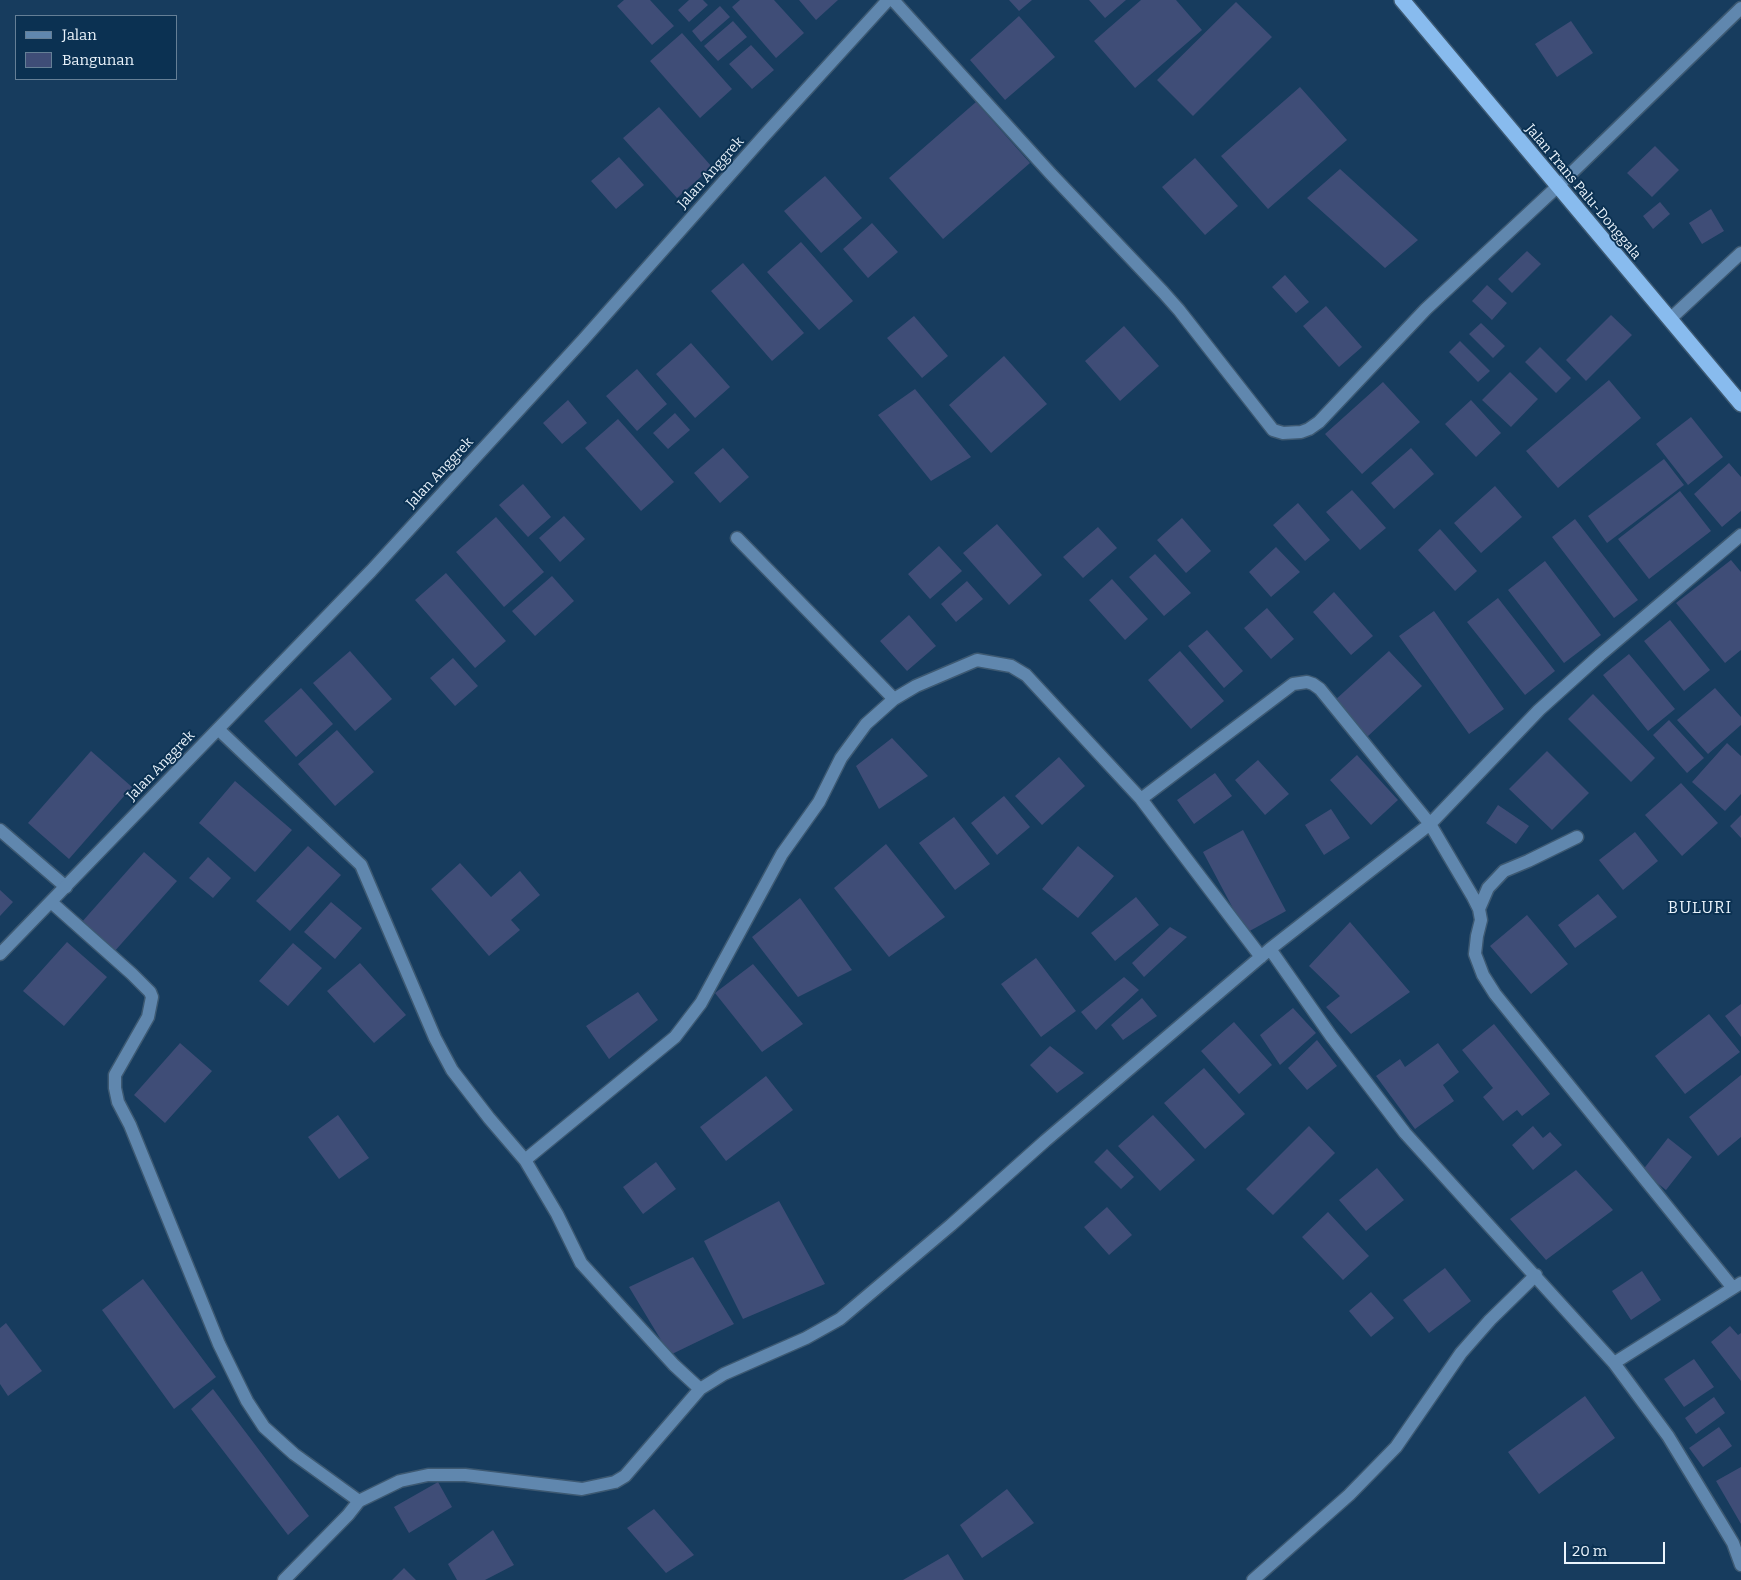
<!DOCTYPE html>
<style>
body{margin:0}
#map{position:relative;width:1741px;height:1580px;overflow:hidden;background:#173c5e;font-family:Bitter,serif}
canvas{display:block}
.legend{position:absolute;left:15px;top:15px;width:162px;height:65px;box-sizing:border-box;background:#0b3152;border:1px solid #657f96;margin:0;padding:6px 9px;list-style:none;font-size:15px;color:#ebf4fc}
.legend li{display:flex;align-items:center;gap:10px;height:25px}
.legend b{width:25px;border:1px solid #657f96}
.scale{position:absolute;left:1564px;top:1542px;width:101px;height:22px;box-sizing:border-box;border:2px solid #ebf4fc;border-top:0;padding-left:6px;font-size:15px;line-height:18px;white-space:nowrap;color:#ebf4fc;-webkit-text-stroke:4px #0b3152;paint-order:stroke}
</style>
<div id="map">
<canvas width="1741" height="1580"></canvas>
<ul class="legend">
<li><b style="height:6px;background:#6087ae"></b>Jalan</li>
<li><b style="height:14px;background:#3f4d77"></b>Bangunan</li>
</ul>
<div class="scale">20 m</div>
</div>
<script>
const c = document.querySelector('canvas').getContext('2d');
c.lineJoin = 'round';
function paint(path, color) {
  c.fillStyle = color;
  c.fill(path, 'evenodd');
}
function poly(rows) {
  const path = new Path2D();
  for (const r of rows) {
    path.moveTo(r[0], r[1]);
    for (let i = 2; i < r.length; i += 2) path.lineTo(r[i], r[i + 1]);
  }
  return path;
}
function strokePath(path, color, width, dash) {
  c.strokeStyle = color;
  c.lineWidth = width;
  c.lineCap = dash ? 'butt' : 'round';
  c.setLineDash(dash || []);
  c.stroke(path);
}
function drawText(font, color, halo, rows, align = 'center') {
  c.font = font + ' Bitter,serif';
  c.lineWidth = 4;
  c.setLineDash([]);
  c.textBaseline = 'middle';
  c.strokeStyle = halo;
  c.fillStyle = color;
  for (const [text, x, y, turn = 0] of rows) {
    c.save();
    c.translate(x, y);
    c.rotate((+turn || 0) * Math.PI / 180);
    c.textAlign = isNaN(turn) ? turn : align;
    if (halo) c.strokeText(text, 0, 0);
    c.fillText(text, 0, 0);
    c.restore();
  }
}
const building = poly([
 [624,0,650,0,674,26,652,45,617,6],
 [689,0,703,0,708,5,689,22,678,10],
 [740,0,774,0,804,33,776,58,732,7],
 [799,0,838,0,816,20],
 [1009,0,1032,0,1019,11],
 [1089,0,1126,0,1105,18],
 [1141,0,1176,0,1202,30,1135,88,1094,41],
 [1236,2,1272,37,1193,116,1157,80],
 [720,6,730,17,701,42,692,31],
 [1019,16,1055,57,1005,100,970,60],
 [733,21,747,37,718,61,704,46],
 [1571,21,1593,53,1557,77,1535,44],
 [682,33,732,89,700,118,650,61],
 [751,45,774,70,752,89,729,64],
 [1300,87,1347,140,1268,209,1221,156],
 [976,102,1030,163,943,239,889,178],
 [659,107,712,167,677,198,623,138],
 [1655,146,1679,170,1652,197,1627,173],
 [619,157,644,185,616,209,591,181],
 [1195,158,1238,206,1205,235,1162,187],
 [1340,169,1418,240,1385,268,1307,198],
 [825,176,862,218,821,253,784,211],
 [1660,202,1670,214,1653,229,1643,216],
 [1711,209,1724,231,1702,244,1689,223],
 [872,223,898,252,868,278,843,249],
 [801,242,853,301,819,330,767,272],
 [1527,251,1541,264,1512,293,1498,279],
 [743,263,804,333,772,361,711,291],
 [1285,275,1309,302,1296,313,1272,287],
 [1487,285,1507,303,1492,320,1472,301],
 [1326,306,1362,347,1339,367,1303,326],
 [1611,315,1632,335,1586,381,1566,360],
 [914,316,948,356,922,378,887,338],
 [1481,323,1505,346,1493,358,1469,334],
 [1124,326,1159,366,1120,401,1085,361],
 [1460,341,1490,371,1478,382,1449,352],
 [691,343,730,387,695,418,656,374],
 [1540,347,1571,378,1556,393,1525,362],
 [1004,356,1047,404,991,453,949,405],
 [637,369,667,404,637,431,606,396],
 [1510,372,1538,399,1511,427,1482,400],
 [1609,380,1641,418,1558,488,1526,451],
 [1383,382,1420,422,1362,474,1325,434],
 [915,389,971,457,931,481,878,415],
 [568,400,587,423,562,444,543,423],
 [1471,400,1501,433,1476,457,1445,424],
 [675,413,690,430,668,449,653,433],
 [1691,417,1723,457,1688,485,1656,444],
 [618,419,674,482,641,511,585,448],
 [723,448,749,477,720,503,694,473],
 [1411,448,1434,474,1394,509,1371,483],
 [1664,459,1684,485,1607,543,1588,516],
 [1729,463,1741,477,1741,511,1722,527,1694,494],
 [523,484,551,517,528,537,499,505],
 [1495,486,1522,517,1481,553,1454,523],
 [1352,490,1386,528,1360,550,1326,512],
 [1680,491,1711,531,1649,579,1618,539],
 [1298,503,1330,540,1305,561,1273,525],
 [564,516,585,539,560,562,539,538],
 [496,517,544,572,504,607,456,552],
 [1182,518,1211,551,1186,573,1157,540],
 [1575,519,1638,600,1614,618,1552,537],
 [997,524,1042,575,1009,605,963,553],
 [1098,527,1117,548,1083,578,1063,557],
 [1440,529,1477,571,1455,591,1418,550],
 [939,546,962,571,930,599,908,574],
 [1276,547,1300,572,1271,597,1249,572],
 [1155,554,1191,593,1164,616,1129,577],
 [1731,560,1741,572,1741,650,1725,663,1676,603],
 [1545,561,1601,635,1564,663,1508,590],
 [446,573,506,641,475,668,415,600],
 [552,576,574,601,535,636,512,611],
 [1112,579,1148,619,1125,640,1089,600],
 [967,581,983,599,956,622,941,604],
 [1334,592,1373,636,1351,655,1313,612],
 [1498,598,1555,671,1525,695,1467,622],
 [1267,608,1294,639,1271,659,1244,628],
 [1434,611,1504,709,1469,734,1399,636],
 [909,615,936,646,907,671,880,641],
 [1670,620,1710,670,1684,691,1644,641],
 [1207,630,1243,671,1224,688,1188,646],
 [350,651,392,699,355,731,313,683],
 [1180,651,1224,701,1191,729,1148,680],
 [1389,651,1422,686,1367,737,1334,701],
 [1629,654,1675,709,1648,731,1603,675],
 [453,658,478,686,455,706,430,678],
 [301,688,333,724,296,757,264,721],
 [1715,688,1741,717,1741,725,1708,754,1677,720],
 [1593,694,1655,758,1631,782,1568,719],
 [1669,720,1704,758,1687,773,1653,735],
 [337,730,374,772,335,806,298,764],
 [892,738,928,776,879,809,856,766],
 [1727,743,1741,756,1741,794,1725,811,1692,782],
 [91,751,132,787,69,859,28,823],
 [1547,751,1589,793,1552,830,1509,789],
 [1357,755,1398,800,1371,825,1330,780],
 [1059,757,1085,786,1042,825,1015,796],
 [1258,760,1289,794,1265,815,1235,780],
 [1215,773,1232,796,1194,824,1177,800],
 [235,781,292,830,255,872,199,823],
 [1681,783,1718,823,1682,856,1645,815],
 [1004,796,1030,827,997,855,971,823],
 [1498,805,1529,826,1516,844,1486,823],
 [1331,809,1350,838,1324,855,1305,825],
 [1741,815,1741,838,1730,826],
 [954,817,990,864,955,890,919,843],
 [1243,830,1286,911,1246,933,1203,852],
 [1635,832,1658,861,1623,890,1599,860],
 [886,844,945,917,889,957,834,888],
 [308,846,341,875,290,931,256,901],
 [1078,846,1114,876,1078,918,1042,889],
 [144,852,177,881,114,952,81,923],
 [208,857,231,878,213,898,189,878],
 [460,863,491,897,520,871,540,895,511,920,520,930,489,956,431,889],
 [0,890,13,902,0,916],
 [1598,894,1617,917,1575,948,1558,925],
 [1136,897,1159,925,1115,961,1091,933],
 [800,898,852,970,798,997,752,937],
 [331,902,362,928,335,959,304,932],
 [1527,915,1568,964,1531,994,1490,946],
 [1350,922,1410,992,1351,1034,1326,1007,1340,996,1309,966],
 [1170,927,1187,937,1144,977,1132,963],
 [67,942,107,977,64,1026,23,991],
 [293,943,322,968,288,1006,259,981],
 [1036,958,1076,1011,1041,1037,1001,984],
 [360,963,406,1015,374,1043,327,991],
 [753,964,803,1024,762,1052,715,993],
 [1124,977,1139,990,1096,1030,1081,1012],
 [638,992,658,1020,609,1059,586,1026],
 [1142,998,1157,1016,1123,1040,1111,1025],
 [1741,1004,1741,1037,1725,1016],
 [1293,1008,1316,1033,1280,1065,1260,1035],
 [1709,1014,1740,1052,1685,1094,1655,1056],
 [1234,1022,1272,1065,1239,1094,1201,1051],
 [1494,1024,1550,1094,1522,1116,1517,1110,1503,1121,1483,1097,1493,1088,1462,1050],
 [1317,1040,1337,1066,1307,1090,1288,1068],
 [180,1043,212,1071,165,1123,134,1095],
 [1438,1043,1459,1072,1443,1085,1454,1101,1415,1129,1376,1076,1400,1059,1405,1067],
 [1050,1046,1084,1073,1057,1093,1030,1065],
 [1204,1068,1245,1114,1205,1149,1164,1103],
 [1741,1075,1741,1137,1718,1156,1689,1117],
 [766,1076,793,1110,726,1161,700,1127],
 [338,1115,369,1158,339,1179,308,1137],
 [1153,1115,1195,1160,1160,1191,1118,1146],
 [1309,1126,1335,1153,1273,1215,1246,1189],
 [1533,1126,1543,1138,1550,1132,1562,1145,1533,1170,1512,1145],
 [1668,1138,1692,1157,1666,1190,1642,1171],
 [1107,1149,1134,1177,1121,1189,1094,1162],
 [656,1162,676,1189,643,1214,623,1187],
 [1377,1168,1404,1200,1366,1231,1339,1200],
 [1576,1170,1613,1210,1546,1260,1510,1219],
 [779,1201,825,1284,743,1319,704,1241],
 [1107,1207,1132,1235,1109,1255,1084,1227],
 [1328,1212,1369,1256,1343,1280,1302,1237],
 [693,1257,734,1324,670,1355,629,1287],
 [1445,1268,1471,1301,1429,1333,1403,1300],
 [1642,1271,1661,1300,1631,1320,1612,1291],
 [143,1279,216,1377,174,1409,102,1310],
 [1371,1292,1394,1318,1371,1337,1349,1311],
 [6,1323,42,1371,8,1396,0,1384,0,1328],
 [1730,1326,1738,1335,1741,1333,1741,1381,1711,1342],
 [1694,1359,1714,1387,1684,1407,1664,1379],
 [213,1389,309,1516,288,1535,191,1409],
 [1585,1396,1615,1438,1539,1494,1508,1452],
 [1714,1397,1725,1413,1696,1434,1685,1418],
 [1719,1427,1732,1446,1703,1467,1689,1448],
 [1741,1467,1741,1524,1716,1481],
 [438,1482,452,1507,409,1533,394,1507],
 [1007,1489,1034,1523,982,1558,960,1525],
 [654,1509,694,1555,666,1573,627,1528],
 [493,1530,514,1565,485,1580,457,1580,448,1564],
 [948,1554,964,1580,903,1580],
 [404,1568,416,1580,392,1580]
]);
const lane = poly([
 [1558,186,1741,8],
 [1669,320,1741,253],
 [0,830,66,887]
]);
const street = poly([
 [893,0,1051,174,1163,292,1179,310,1273,430,1283,433,1301,432,1309,429,1319,422,1426,309,1558,186],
 [737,538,894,699],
 [218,729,361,865,435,1038,452,1070,489,1118,525,1160,557,1214,581,1263,674,1365,700,1389],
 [1141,799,1293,684,1307,682,1313,684,1320,689,1430,824,1473,897,1479,909,1481,920,1477,936,1475,954,1483,975,1495,994,1733,1288],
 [51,902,132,974,150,992,152,997,148,1017,115,1075,115,1088,118,1102,130,1125,219,1344,247,1401,264,1427,294,1454,359,1501],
 [1479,909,1488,888,1504,871,1528,861,1577,837],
 [1270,949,1331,1036,1405,1133,1614,1363,1668,1436,1721,1523,1733,1543,1741,1565],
 [0,954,371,571,583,340,764,136,888,0],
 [525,1160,675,1037,701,1003,782,854,819,802,841,758,866,724,894,699,916,686,977,660,1011,666,1026,675,1141,799,1261,957],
 [1614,1363,1741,1283],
 [284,1580,348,1515,359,1501,400,1481,428,1475,465,1475,582,1489,615,1482,625,1476,700,1389,724,1374,806,1338,840,1319,951,1225,1045,1141,1270,949,1430,824,1539,710,1600,655,1741,535],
 [1253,1580,1349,1495,1396,1447,1461,1353,1490,1320,1536,1275]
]);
const highway = poly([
 [1402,0,1741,404]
]);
const streetNames = [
 ["Jalan Anggrek",711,173,-48],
 ["Jalan Trans Palu-Donggala",1583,192,50],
 ["Jalan Anggrek",440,473,-47],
 ["Jalan Anggrek",161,766,-46]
];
const quarterNames = [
 ["BULURI",1700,909]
];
paint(building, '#3f4d77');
strokePath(lane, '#3d5972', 15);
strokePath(street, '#3d5972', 15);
strokePath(highway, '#3d5972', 18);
strokePath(lane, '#6087ae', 12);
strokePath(street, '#6087ae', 12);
strokePath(highway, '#8be', 15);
drawText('14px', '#ebf4fc', '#0b3152', streetNames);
c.letterSpacing = '1px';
drawText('16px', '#ebf4fc', '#0b3152', quarterNames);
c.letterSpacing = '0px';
</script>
